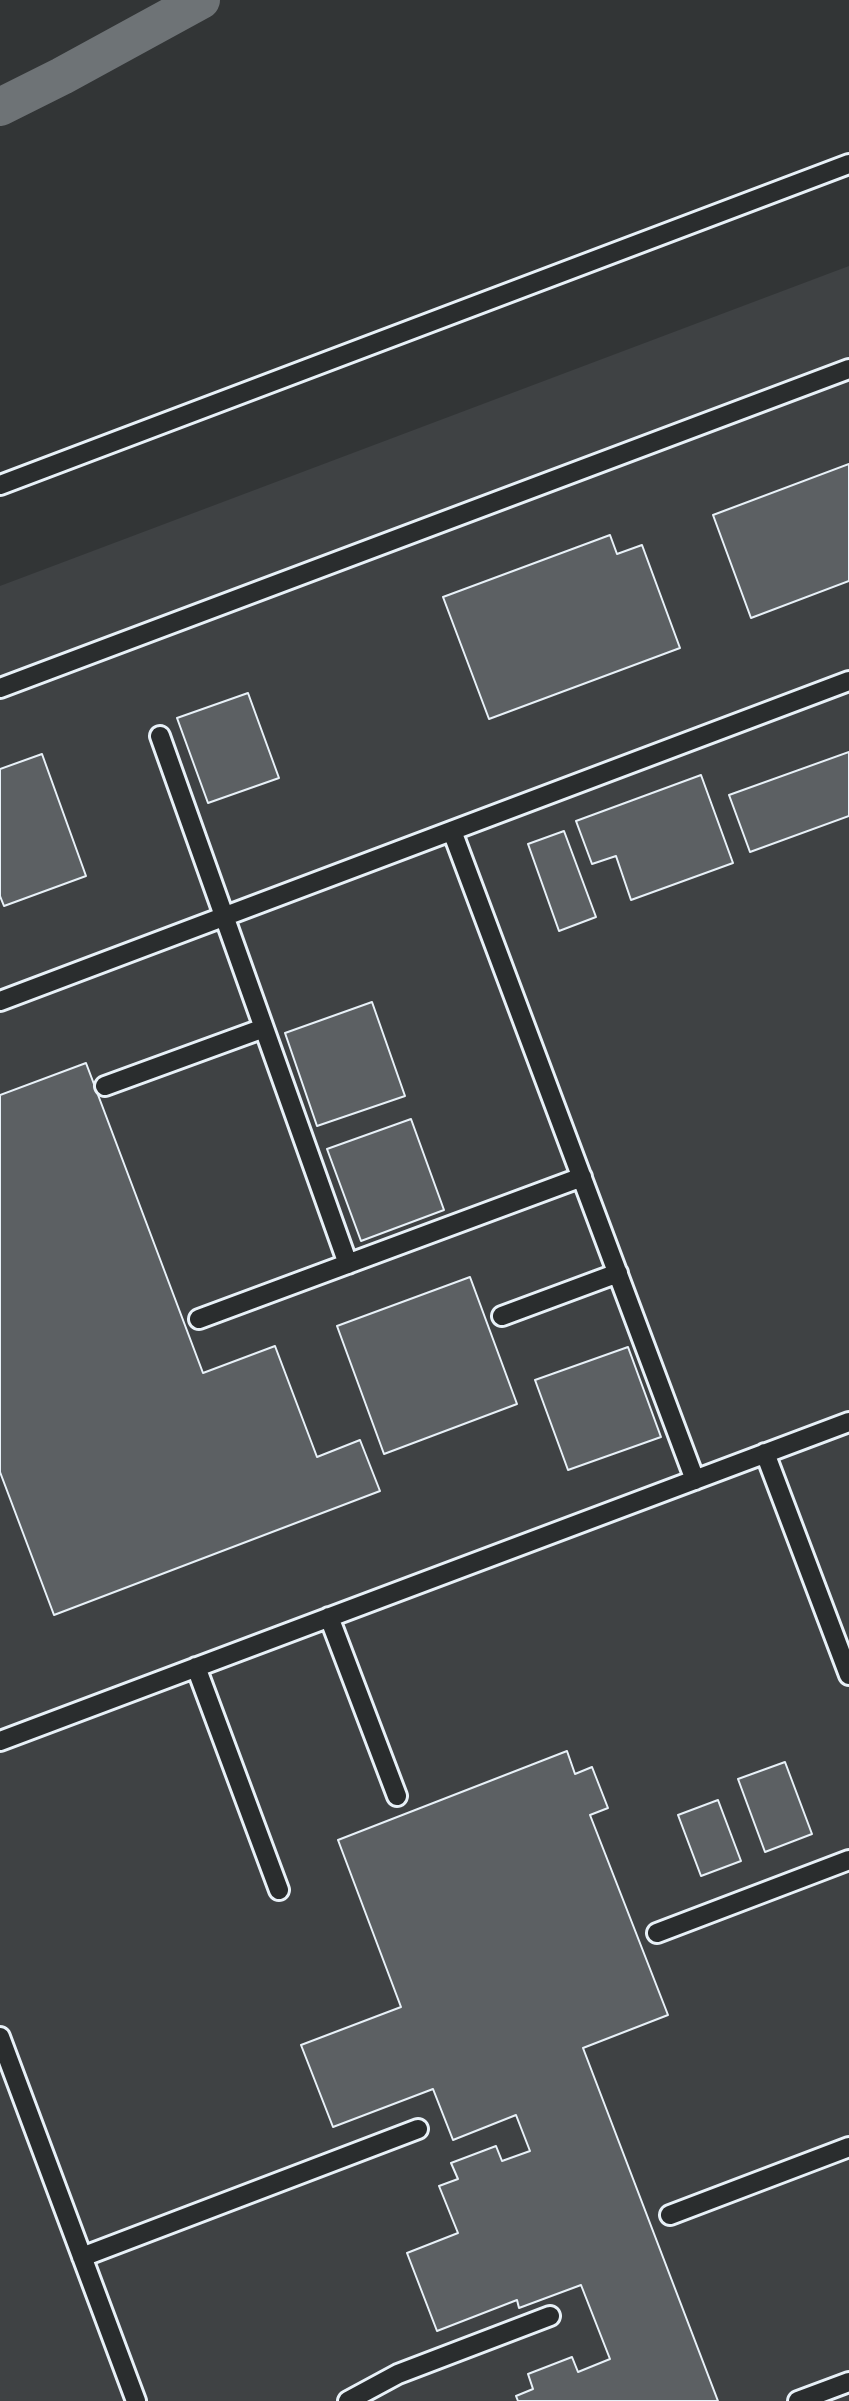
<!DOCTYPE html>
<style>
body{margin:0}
canvas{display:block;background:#323536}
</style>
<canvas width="849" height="2401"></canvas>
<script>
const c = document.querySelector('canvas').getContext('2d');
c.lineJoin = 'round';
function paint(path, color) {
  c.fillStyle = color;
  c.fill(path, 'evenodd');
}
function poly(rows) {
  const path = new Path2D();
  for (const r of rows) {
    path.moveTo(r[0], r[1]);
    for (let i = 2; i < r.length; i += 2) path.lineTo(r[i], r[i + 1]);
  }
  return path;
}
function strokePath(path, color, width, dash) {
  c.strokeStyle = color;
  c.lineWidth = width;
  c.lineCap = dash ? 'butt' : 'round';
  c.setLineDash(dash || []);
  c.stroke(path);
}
const built = poly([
 [849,266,849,2401,0,2401,0,586]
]);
const canal = poly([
 [0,107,62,76,201,0]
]);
const building = poly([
 [849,464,849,581,751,618,713,515,849,464],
 [610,535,617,554,642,545,680,648,489,719,443,597,610,535],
 [248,693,279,778,208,803,177,718,248,693],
 [849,752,849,816,750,852,729,795,849,752],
 [42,754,86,876,4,906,0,896,0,769,42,754],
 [701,775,733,863,631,900,616,856,592,864,576,821,701,775],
 [564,831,596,917,559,931,528,844,564,831],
 [372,1002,405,1096,317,1126,285,1033,372,1002],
 [86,1063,203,1373,275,1346,317,1457,360,1440,380,1491,54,1615,0,1472,0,1095,86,1063],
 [411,1119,444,1210,361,1241,327,1149,411,1119],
 [470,1277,517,1404,384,1454,337,1326,470,1277],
 [628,1347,661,1437,568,1470,535,1380,628,1347],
 [567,1751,575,1774,592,1767,608,1808,590,1815,668,2015,583,2048,718,2401,518,2401,516,2396,533,2389,528,2374,572,2357,578,2372,610,2359,581,2285,519,2308,517,2300,437,2331,407,2253,458,2233,439,2186,458,2179,451,2163,496,2146,502,2161,530,2151,516,2115,453,2140,433,2089,333,2127,301,2045,401,2007,338,1840,567,1751],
 [785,1762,812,1834,765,1852,738,1779,785,1762],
 [718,1800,741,1861,701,1876,678,1815,718,1800]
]);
const lane = poly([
 [0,485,849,164],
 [0,688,849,369],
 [160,736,348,1264],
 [452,831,695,1480],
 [0,1001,849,681],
 [105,1086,264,1028],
 [502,1316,618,1273],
 [199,1319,582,1177],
 [765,1453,849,1675],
 [329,1617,397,1796],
 [196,1667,279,1890],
 [0,1741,849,1422],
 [657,1933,849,1860],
 [0,2037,136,2401],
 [670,2215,849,2147],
 [82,2257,418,2129],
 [348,2401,398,2374,550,2316],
 [798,2401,849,2382]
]);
paint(built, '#3f4244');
strokePath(canal, '#6e7376', 38);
paint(building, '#5c6063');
strokePath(building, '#e8f1f8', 2);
strokePath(lane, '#e8f1f8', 24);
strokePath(lane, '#2a2d2e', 18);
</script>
